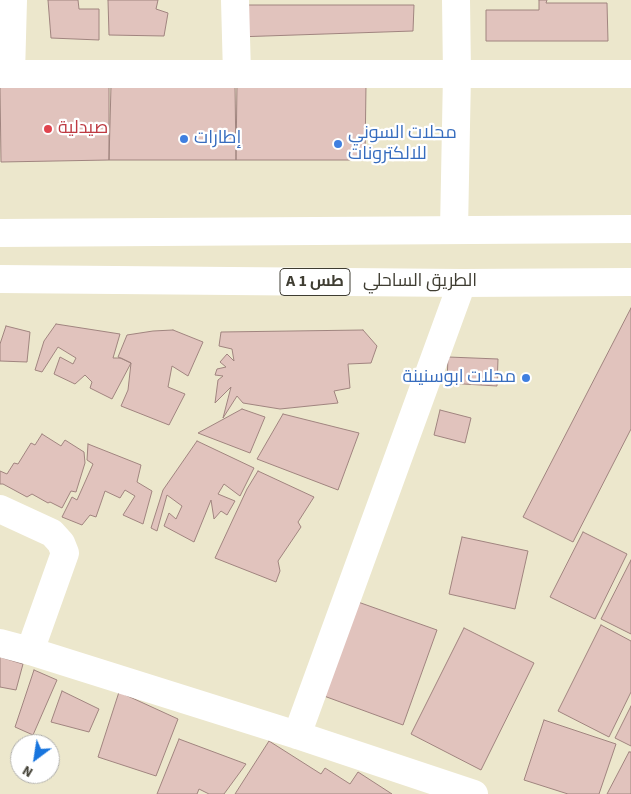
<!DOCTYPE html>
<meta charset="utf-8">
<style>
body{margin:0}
#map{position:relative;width:631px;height:794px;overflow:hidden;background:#ece7cc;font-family:"Source Sans 3",sans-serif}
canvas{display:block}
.north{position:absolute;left:10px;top:734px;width:50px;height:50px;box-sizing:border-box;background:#fff;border:1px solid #b2b1ad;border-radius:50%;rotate:211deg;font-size:14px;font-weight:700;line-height:20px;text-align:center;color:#3f3d32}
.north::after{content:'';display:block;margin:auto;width:18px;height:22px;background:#1875de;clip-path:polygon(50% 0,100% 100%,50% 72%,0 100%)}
</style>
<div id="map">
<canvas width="631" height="794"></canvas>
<div class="north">N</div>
</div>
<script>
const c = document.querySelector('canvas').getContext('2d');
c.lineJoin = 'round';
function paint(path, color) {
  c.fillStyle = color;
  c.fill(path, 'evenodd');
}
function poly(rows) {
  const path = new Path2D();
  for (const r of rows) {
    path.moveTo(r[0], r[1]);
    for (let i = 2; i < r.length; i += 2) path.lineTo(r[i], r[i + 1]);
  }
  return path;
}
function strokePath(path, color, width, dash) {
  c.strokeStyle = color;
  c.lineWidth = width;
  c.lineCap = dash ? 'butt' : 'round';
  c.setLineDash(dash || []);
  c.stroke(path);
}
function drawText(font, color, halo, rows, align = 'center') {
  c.font = font + ' "Source Sans 3",Cairo,sans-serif';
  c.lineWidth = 4.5;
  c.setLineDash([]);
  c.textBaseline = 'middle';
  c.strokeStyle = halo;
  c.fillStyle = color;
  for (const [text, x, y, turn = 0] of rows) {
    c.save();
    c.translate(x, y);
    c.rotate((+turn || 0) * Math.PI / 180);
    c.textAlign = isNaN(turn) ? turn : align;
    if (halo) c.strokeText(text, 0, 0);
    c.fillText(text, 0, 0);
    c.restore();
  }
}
const building = poly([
 [48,0,78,0,79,9,99,9,99,40,51,38,48,0],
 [108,0,158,0,156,9,168,13,164,36,109,35,108,0],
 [539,0,547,0,546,3,607,3,608,41,486,41,486,10,539,10,539,0],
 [235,5,414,5,413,31,236,37,235,5],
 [235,84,236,160,109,160,111,86,235,84],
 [237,84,366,84,365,160,236,160,237,84],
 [109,85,109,160,1,162,0,87,109,85],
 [631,308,631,429,573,542,523,517,631,308],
 [56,324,120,334,113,358,121,358,131,363,112,399,90,388,92,382,85,375,75,384,54,374,60,357,73,364,76,358,58,347,42,372,35,370,44,341,56,324],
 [6,326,30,332,27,362,0,361,0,344,6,326],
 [173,330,203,342,188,376,172,366,168,387,185,394,169,425,121,406,128,390,131,363,118,357,127,335,153,331,173,330],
 [363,330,377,346,371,363,348,364,350,388,334,391,338,403,280,409,243,403,237,396,223,418,231,387,215,403,218,380,223,376,215,375,217,369,226,367,220,362,227,354,234,361,232,349,219,346,221,332,363,330],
 [448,357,498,359,497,386,447,383,448,357],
 [242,409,265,417,250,453,198,433,242,409],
 [440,410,471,418,465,443,434,435,440,410],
 [283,414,359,433,338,490,257,459,283,414],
 [42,434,61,446,65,440,84,452,85,463,76,492,71,491,62,508,50,502,48,503,32,494,27,497,3,484,0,484,0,471,7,474,14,463,18,464,31,443,35,445,42,434],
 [197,441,254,468,240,496,224,484,218,494,235,501,227,515,221,511,214,519,211,500,194,542,164,526,169,513,176,519,182,506,167,495,157,531,151,528,163,490,197,441],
 [88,444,141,465,137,482,152,491,143,524,123,515,135,496,125,490,120,498,105,491,96,517,90,515,82,525,62,517,72,497,77,500,93,464,87,460,88,444],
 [258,471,314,497,298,522,301,527,278,561,280,571,276,582,215,558,247,489,258,471],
 [583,532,627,554,595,619,550,597,583,532],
 [462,537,528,551,515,609,449,594,462,537],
 [631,560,631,634,601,619,631,560],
 [358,602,437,630,403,725,324,696,358,602],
 [601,625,631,641,631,692,609,737,558,711,601,625],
 [464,628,534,663,481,770,411,734,464,628],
 [0,657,23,664,16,690,0,687,0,657],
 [34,670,57,680,33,735,15,727,34,670],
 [62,691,99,709,89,732,51,722,62,691],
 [119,692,178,719,156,776,98,757,119,692],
 [631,706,631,746,615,738,631,706],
 [544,720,616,744,599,794,568,794,524,780,544,720],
 [179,739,246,764,224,794,209,794,199,789,197,794,157,794,179,739],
 [269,741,321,774,325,768,350,784,358,772,392,794,235,794,269,741],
 [629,752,631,752,631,794,607,794,629,752]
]);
const minor = poly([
 [235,0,237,74],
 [0,74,631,74],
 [11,74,13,0],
 [454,230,457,74,456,0],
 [0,509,52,533,61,543,65,553,30,651],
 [0,643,30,651,297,735,474,794],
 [297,735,462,283]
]);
const highway = poly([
 [0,233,631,229],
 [0,279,462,283,631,282]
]);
const markers = [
 [48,129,5,"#e0444e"],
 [184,139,5,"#3f7fe0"],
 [338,144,5,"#3f7fe0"],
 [526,378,5,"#3f7fe0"]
];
const shields = [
 [315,282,70]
];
const shieldNames = [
 ["A 1 طس",315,282]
];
const healthNames = [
 ["صيدلية",58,129]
];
const shopNames = [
 ["محلات السوني",348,134],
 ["للالكترونات",348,155],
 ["إطارات",194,139],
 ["محلات ابوسنينة",516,378,"right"]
];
const streetNames = [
 ["الطريق الساحلي",420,282]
];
paint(building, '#e1c3bd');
strokePath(building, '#a0847f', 1);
strokePath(minor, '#fff', 28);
strokePath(highway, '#fff', 28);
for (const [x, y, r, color] of markers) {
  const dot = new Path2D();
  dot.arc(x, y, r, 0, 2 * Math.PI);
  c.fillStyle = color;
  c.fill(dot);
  strokePath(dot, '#fff', 2);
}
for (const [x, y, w] of shields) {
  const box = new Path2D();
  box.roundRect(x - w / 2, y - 13.5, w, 27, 4);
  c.fillStyle = '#fff';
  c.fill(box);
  strokePath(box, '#3f3d32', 1);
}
drawText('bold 16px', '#3f3d32', null, shieldNames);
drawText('18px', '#be3a42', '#fff', healthNames, 'left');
drawText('18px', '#366cbe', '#fff', shopNames, 'left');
drawText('18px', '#3f3d32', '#fff', streetNames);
</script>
